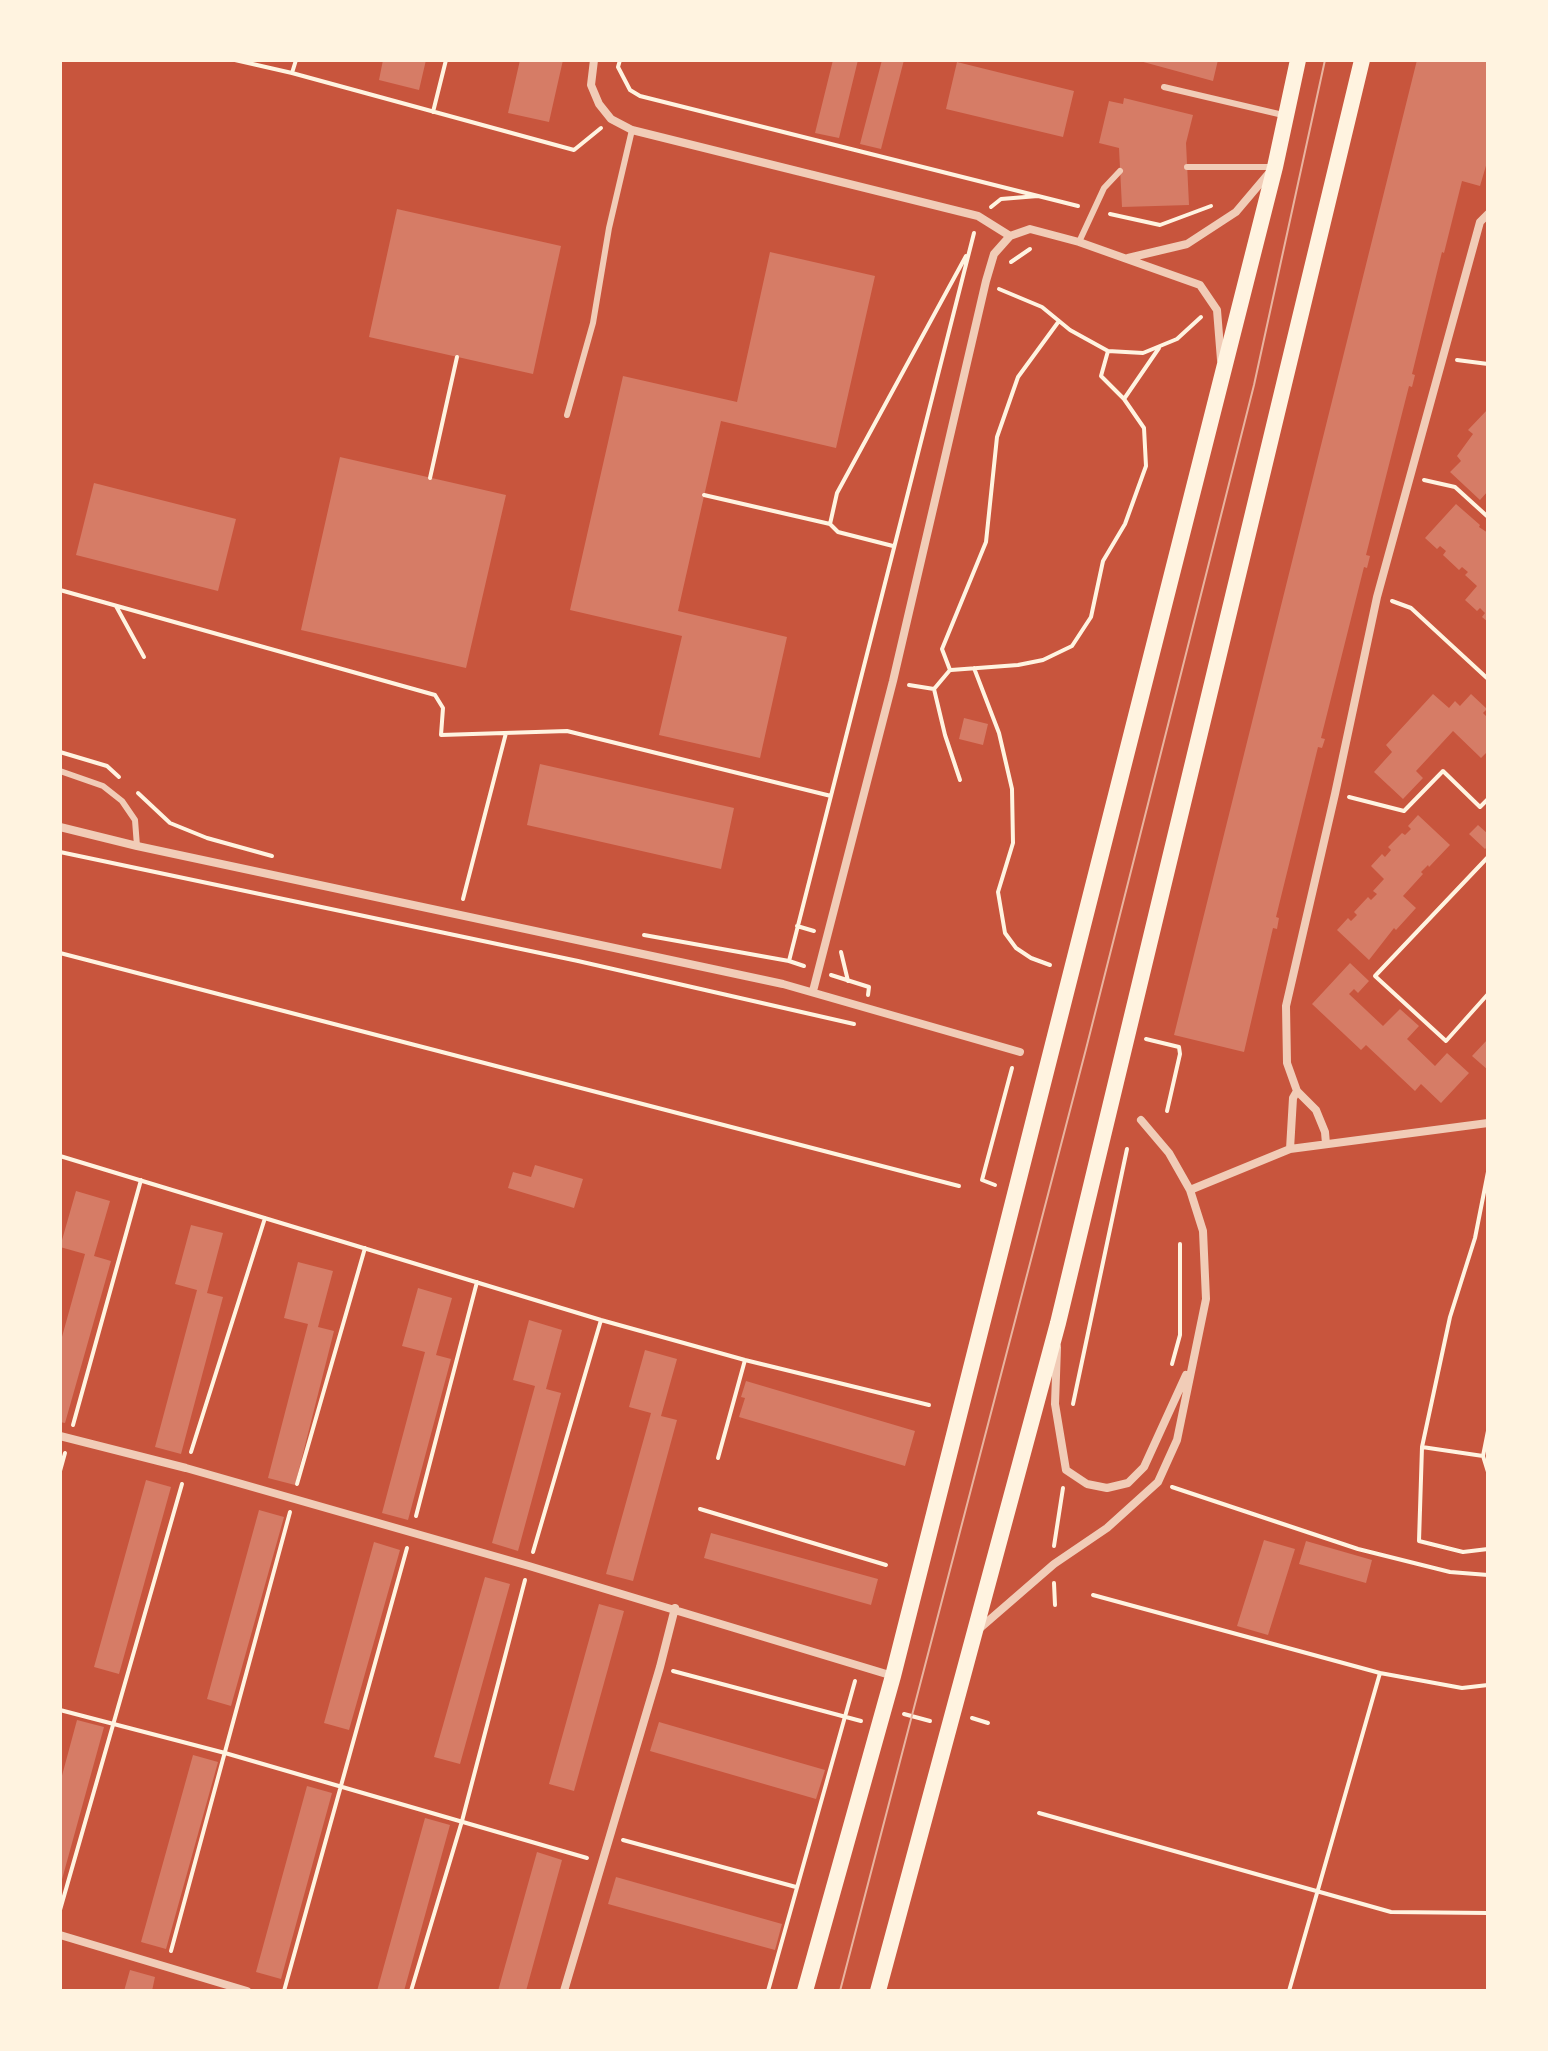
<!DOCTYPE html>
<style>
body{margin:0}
#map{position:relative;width:1548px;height:2051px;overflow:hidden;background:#c8553d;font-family:Literata,serif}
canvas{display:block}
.frame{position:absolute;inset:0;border:62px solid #fff3e0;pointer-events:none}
</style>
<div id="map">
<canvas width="1548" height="2051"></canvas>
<div class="frame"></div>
</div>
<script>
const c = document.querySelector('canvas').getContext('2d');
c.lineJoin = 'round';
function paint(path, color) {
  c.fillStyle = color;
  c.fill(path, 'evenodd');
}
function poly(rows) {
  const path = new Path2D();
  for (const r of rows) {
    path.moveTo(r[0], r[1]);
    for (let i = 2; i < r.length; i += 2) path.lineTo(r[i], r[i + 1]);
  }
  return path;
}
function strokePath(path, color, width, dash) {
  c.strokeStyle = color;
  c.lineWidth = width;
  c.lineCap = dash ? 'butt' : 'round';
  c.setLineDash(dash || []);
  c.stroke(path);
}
const building = poly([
 [383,60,426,60,419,90,379,80],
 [520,60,563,60,549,122,508,113],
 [833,60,858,60,839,138,815,133],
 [882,60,904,60,881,149,860,144],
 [1136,60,1218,60,1213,81],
 [1417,60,1488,60,1488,159,1480,186,1462,181,1444,253,1442,252,1412,374,1415,375,1412,387,1409,386,1366,555,1370,556,1367,568,1364,567,1321,738,1325,739,1322,748,1318,747,1276,917,1279,918,1277,929,1273,928,1244,1052,1174,1035],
 [957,62,1074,91,1063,137,946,109],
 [1124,98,1193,115,1186,143,1189,205,1122,207,1119,148,1099,143,1109,101,1123,104],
 [397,209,561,246,533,374,369,337],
 [770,252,875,276,836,448,721,421,678,611,787,637,760,758,659,735,682,636,570,610,623,376,737,402],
 [1488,409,1488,491,1480,500,1450,472,1461,461,1457,456,1473,434,1468,430],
 [340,457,506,495,466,668,301,630],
 [94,483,236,519,218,591,76,555],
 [1456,504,1480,525,1479,527,1488,533,1488,622,1482,617,1485,613,1480,608,1477,611,1465,600,1477,586,1465,575,1468,572,1462,567,1459,570,1443,555,1446,551,1440,546,1437,549,1425,538],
 [1433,694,1449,708,1455,701,1460,706,1471,694,1487,709,1483,713,1488,718,1488,751,1481,758,1453,731,1416,771,1423,778,1403,799,1374,772,1392,752,1386,745],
 [964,718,988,724,983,745,959,739],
 [540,764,734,808,721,869,527,825],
 [1418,815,1450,845,1429,867,1428,865,1421,872,1423,874,1403,896,1416,908,1396,930,1394,928,1369,960,1337,930,1348,918,1351,921,1357,915,1354,912,1368,897,1371,900,1377,894,1373,891,1384,879,1371,866,1382,854,1385,857,1391,850,1388,847,1402,833,1405,835,1411,829,1408,826],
 [1478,825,1488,834,1488,846,1485,849,1469,834],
 [1350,963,1369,981,1358,993,1354,989,1349,994,1383,1026,1400,1009,1419,1026,1407,1039,1435,1066,1447,1053,1469,1073,1441,1103,1421,1084,1415,1091,1366,1045,1361,1050,1312,1004],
 [1488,1039,1488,1070,1472,1056],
 [535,1165,583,1179,574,1208,508,1188,513,1172,531,1177],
 [76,1191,110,1201,94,1256,111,1261,65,1423,60,1422,60,1344,85,1254,60,1247],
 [191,1225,223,1233,207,1293,223,1297,181,1454,155,1447,197,1290,175,1284],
 [298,1262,333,1271,318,1327,334,1331,295,1485,268,1478,308,1324,284,1318],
 [418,1288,452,1298,436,1355,451,1359,408,1520,382,1513,425,1352,402,1346],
 [529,1320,562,1330,546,1389,561,1393,518,1551,492,1543,535,1386,513,1380],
 [645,1350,677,1359,661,1416,677,1420,633,1581,606,1574,651,1413,629,1407],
 [746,1381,915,1431,905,1466,739,1417,745,1398,741,1397],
 [146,1480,171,1487,119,1674,94,1667],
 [259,1510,284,1517,231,1706,207,1699],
 [711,1533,878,1579,871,1605,704,1558],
 [1264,1540,1295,1549,1268,1635,1237,1626],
 [1306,1541,1372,1560,1366,1583,1299,1564],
 [374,1542,400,1550,349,1730,324,1723],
 [485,1577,510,1584,460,1764,434,1757],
 [599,1604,624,1611,574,1791,549,1784],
 [77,1720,104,1727,61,1883,60,1783],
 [659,1722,825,1770,816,1799,650,1751],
 [193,1755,218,1762,166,1949,141,1942],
 [307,1786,332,1793,281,1979,256,1972],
 [425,1818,450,1825,404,1991,377,1991],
 [537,1852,562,1860,526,1991,498,1991],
 [616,1877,782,1924,775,1950,608,1904],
 [130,1970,155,1977,152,1991,124,1991]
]);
const path = poly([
 [235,60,292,73,574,150,601,128],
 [620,60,618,67,630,90,640,96,1078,206],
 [292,73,296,60],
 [433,112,446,60],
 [991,207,1001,199,1038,196],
 [1110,214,1160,225,1211,206],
 [1011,262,1030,249],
 [999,289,1042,307,1070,330,1108,351,1143,353,1177,339,1201,317],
 [1457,360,1488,364],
 [1124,399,1159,348],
 [430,478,457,357],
 [1424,480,1455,487,1488,517],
 [704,495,830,524,838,532,893,546],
 [830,524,837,493,966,256],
 [60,590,435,695,443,708,441,735,567,731,831,796],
 [1392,601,1411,608,1488,679],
 [116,606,144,657],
 [974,668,999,733,1012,789,1013,843,998,892,1005,933,1016,948,1031,958,1050,965],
 [951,670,1018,665,1043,660,1072,646,1091,617,1103,561,1125,524,1146,466,1144,428,1124,399,1101,376,1108,351],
 [909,685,934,689],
 [60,752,107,766,119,777],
 [960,780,945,735,934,689,950,670,942,649,986,542,997,437,1018,377,1059,321],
 [138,793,170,823,207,838,272,856],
 [1349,797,1404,811,1443,771,1480,807,1488,799],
 [60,852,578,961,854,1024],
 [1488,857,1375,976,1446,1041,1488,994],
 [463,899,506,733],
 [797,926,814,931],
 [644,935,789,961,804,966],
 [841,952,848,981],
 [60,953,959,1186],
 [789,961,974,233],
 [831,975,869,987,868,995],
 [1146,1039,1179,1047,1180,1054,1167,1111],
 [60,1156,601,1320,745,1360,929,1405],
 [1488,1172,1475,1238,1450,1317,1422,1447,1419,1541,1463,1552,1488,1549],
 [995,1185,982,1180,1012,1068],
 [1172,1364,1180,1335,1180,1244],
 [1073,1404,1127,1149],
 [73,1425,141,1180],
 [1488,1431,1483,1456,1488,1472],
 [1422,1447,1483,1456],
 [191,1452,265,1218],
 [718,1458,745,1360],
 [60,1471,65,1453],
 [297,1484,365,1248],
 [1172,1487,1358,1549,1450,1572,1488,1575],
 [700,1509,886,1565],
 [416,1516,477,1282],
 [1054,1546,1063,1488],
 [533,1552,601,1320],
 [1054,1583,1055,1605],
 [1093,1595,1380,1673,1289,1991],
 [673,1671,861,1721],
 [1380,1673,1462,1688,1488,1685],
 [60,1710,225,1753,587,1858],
 [904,1714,930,1721],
 [972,1718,988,1723],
 [1039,1813,1391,1912,1488,1913],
 [623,1840,796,1887],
 [60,1910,182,1484],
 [171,1951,290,1512],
 [284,1991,407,1548],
 [411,1991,462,1821,525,1580],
 [768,1991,855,1681]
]);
const service = poly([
 [1164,87,1283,115],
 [1187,167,1271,167],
 [1079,242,1104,188,1120,171],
 [567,415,593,323,609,228,632,130],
 [60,771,103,786,122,801,135,820,137,846]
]);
const minor = poly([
 [594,60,591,85,599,104,611,119,632,130,978,216,1010,236],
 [1128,258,1187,244,1236,212,1269,173],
 [60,827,137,846,783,984,1020,1052],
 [813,991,893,681,986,281,994,254,1010,236,1030,229,1079,242,1200,285,1217,310,1221,360],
 [1297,1091,1287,1063,1286,1006,1335,794,1377,597,1480,222,1488,214],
 [1290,1149,1293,1098,1297,1091,1316,1110,1325,1132,1326,1144],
 [1190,1190,1290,1149,1488,1123],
 [1057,1347,1055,1404,1066,1470,1087,1484,1107,1488,1128,1483,1144,1467,1186,1375],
 [60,1436,186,1468,529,1566,893,1676],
 [979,1629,1054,1564,1107,1528,1158,1482,1177,1440,1206,1299,1203,1231,1190,1190,1169,1153,1141,1120],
 [60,1935,247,1991],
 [564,1991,660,1667,675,1608]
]);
const secondary = poly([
 [805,1991,893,1676,1275,167,1298,60],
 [878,1991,1058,1323,1362,60]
]);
const tram = poly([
 [840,1991,1086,1049,1254,385,1325,60]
]);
paint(building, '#d67c66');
strokePath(path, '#fff3e0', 4);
strokePath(service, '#f1ccb7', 6);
strokePath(minor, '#f1ccb7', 8);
strokePath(secondary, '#fff3e0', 16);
strokePath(tram, '#e9b49f', 2);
</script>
